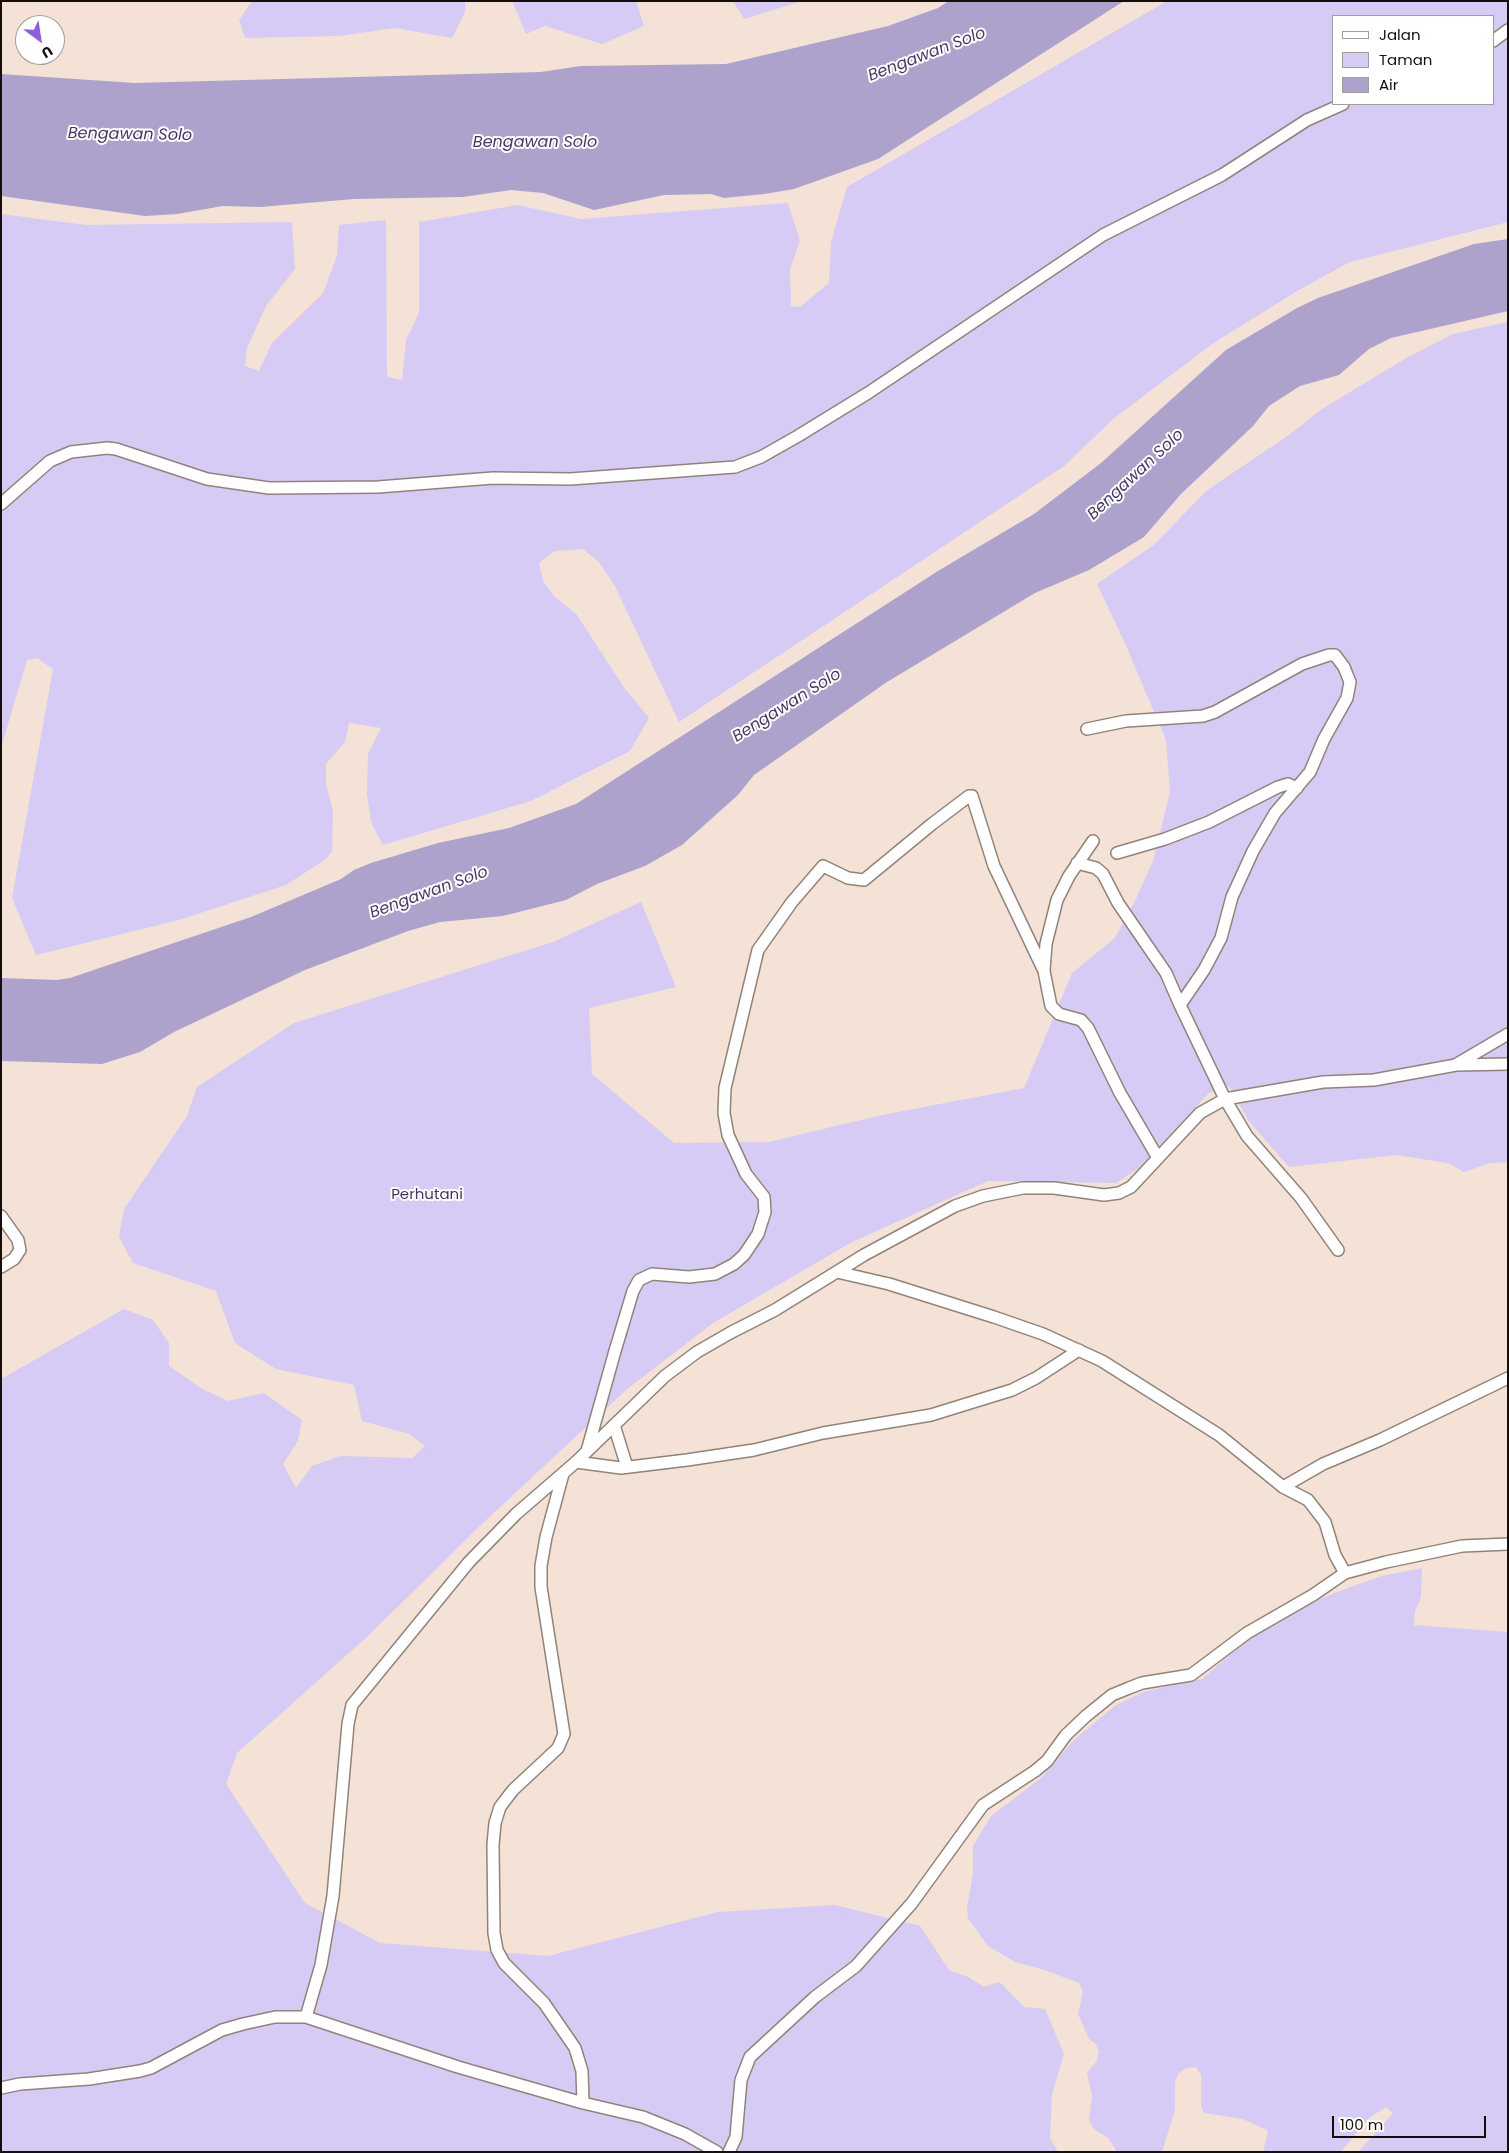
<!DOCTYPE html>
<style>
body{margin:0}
#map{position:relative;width:1509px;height:2153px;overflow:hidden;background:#f3e2d5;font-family:Poppins,sans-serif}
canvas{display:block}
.frame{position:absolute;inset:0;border:2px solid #140f0a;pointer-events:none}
.legend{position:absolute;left:1332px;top:15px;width:162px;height:90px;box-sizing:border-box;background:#fff;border:1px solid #a19f9d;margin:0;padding:6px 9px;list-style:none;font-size:15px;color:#140f0a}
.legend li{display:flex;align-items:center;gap:10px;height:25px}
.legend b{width:25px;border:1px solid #a19f9d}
.north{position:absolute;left:15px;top:15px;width:50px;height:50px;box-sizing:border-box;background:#fff;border:1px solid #a19f9d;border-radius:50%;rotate:149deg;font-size:14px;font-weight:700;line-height:20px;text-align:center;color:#140f0a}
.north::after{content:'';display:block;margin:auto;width:18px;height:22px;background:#8b60da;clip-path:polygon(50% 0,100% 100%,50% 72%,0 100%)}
.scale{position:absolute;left:1332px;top:2116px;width:154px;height:22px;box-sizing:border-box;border:2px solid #140f0a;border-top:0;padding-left:6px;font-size:15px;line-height:18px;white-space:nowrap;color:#140f0a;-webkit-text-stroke:4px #fff;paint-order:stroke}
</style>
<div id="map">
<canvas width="1509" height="2153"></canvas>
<div class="frame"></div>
<ul class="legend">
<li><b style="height:6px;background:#fff"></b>Jalan</li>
<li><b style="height:14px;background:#d6cbf4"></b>Taman</li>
<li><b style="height:14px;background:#ada2cc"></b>Air</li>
</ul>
<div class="north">U</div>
<div class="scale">100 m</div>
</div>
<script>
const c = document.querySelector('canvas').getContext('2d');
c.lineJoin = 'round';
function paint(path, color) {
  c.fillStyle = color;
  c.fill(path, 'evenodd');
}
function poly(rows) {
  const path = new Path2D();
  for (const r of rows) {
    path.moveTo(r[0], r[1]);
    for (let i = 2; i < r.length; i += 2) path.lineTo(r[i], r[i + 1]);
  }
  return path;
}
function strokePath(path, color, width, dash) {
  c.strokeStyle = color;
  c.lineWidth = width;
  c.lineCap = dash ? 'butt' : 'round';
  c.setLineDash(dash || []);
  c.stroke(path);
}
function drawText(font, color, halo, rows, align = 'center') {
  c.font = font + ' Poppins,sans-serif';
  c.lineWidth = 4;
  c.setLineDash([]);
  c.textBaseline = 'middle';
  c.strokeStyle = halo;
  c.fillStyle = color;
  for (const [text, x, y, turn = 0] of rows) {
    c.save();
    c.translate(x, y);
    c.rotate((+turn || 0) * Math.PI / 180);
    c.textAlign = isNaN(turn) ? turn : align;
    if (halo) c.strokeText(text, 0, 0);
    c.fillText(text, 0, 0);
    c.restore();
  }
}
const green = poly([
 [252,1,465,1,465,12,452,38,395,28,339,36,245,38,239,20],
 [512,1,636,1,644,26,602,44,545,26,526,34],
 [733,1,802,1,744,19],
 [1167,1,1508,1,1508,222,1350,262,1297,291,1212,344,1112,420,1064,466,679,722,615,586,599,562,583,549,554,551,539,563,543,581,554,596,577,615,625,689,649,718,630,751,531,801,383,845,371,822,367,794,368,754,381,728,349,723,345,742,326,764,326,783,333,812,332,851,326,859,286,885,179,920,36,955,12,898,53,669,37,658,27,660,1,748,1,214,86,225,292,222,295,269,266,306,247,348,245,366,259,371,272,343,323,293,337,256,339,225,386,220,387,377,402,380,406,340,419,313,419,222,518,205,581,219,788,203,800,241,790,269,791,306,800,307,829,283,831,242,847,187],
 [1333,16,1493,16,1493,104,1333,104],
 [1508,322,1508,1162,1490,1163,1464,1172,1448,1163,1396,1155,1289,1167,1248,1120,1229,1086,1209,1093,1139,1168,1116,1183,988,1181,852,1242,713,1323,626,1390,484,1522,368,1636,237,1753,226,1784,305,1903,380,1943,548,1956,718,1912,835,1905,920,1926,949,1970,968,1977,984,1987,998,1982,1002,1984,1024,2007,1045,2009,1064,2054,1052,2094,1050,2138,1058,2152,1,2152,1,1379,124,1309,153,1320,169,1343,169,1366,202,1389,228,1401,264,1393,302,1420,298,1441,283,1464,296,1488,312,1466,340,1456,412,1458,425,1446,409,1434,362,1421,354,1385,276,1369,235,1343,216,1291,133,1263,119,1237,124,1209,187,1116,197,1087,294,1023,553,942,641,902,676,987,589,1008,592,1074,674,1143,769,1142,882,1115,1024,1088,1072,973,1115,938,1136,899,1153,861,1170,792,1166,740,1124,641,1097,584,1155,544,1206,491,1289,435,1322,409,1408,357,1453,334],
 [1422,1568,1421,1597,1415,1611,1414,1625,1508,1632,1508,2152,1358,2152,1393,2113,1386,2107,1369,2118,1341,2152,1263,2152,1268,2131,1243,2119,1204,2113,1201,2105,1201,2075,1196,2067,1186,2068,1178,2074,1175,2082,1175,2110,1162,2152,1117,2152,1108,2138,1093,2128,1089,2120,1092,2096,1087,2073,1096,2062,1099,2053,1096,2044,1089,2039,1078,2014,1083,1992,1079,1983,1045,1970,1015,1962,988,1946,968,1918,967,1908,973,1873,973,1846,991,1816,1041,1778,1074,1740,1116,1705,1146,1691,1202,1679,1252,1636,1285,1615,1334,1593,1382,1576]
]);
const water = poly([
 [949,1,1124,1,878,159,794,189,764,194,724,198,711,194,664,195,594,210,543,193,511,190,463,197,354,199,260,207,223,206,177,214,145,216,1,196,1,74,135,83,541,72,581,66,726,64,888,26,938,8],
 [1508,239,1508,311,1391,338,1369,349,1339,375,1300,386,1269,406,1253,426,1181,494,1144,537,1089,570,1035,593,887,682,754,775,738,795,682,845,645,866,597,884,566,900,503,916,440,922,408,931,305,970,174,1032,140,1052,102,1064,1,1061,1,978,57,980,70,978,251,917,341,879,354,870,371,863,438,843,509,828,576,804,938,571,1034,514,1101,463,1226,350,1297,308,1318,298,1474,244]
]);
const minor = poly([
 [1493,41,1508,30],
 [1,504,50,461,71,452,107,448,116,449,207,479,269,488,378,487,493,478,570,479,735,467,761,457,798,436,868,393,1103,235,1222,175,1307,120,1343,104],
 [1087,729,1126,721,1203,716,1215,712,1302,664,1329,655,1335,655,1344,667,1350,682,1347,698,1324,739,1310,772,1275,813,1253,851,1232,897,1221,938,1204,970,1180,1005,1225,1099,1247,1136,1301,1198,1338,1250],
 [1117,853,1165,839,1209,822,1278,787,1288,784,1297,788],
 [1077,863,1096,868,1103,874,1118,903,1166,973,1180,1005],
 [1044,970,1046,944,1057,900,1069,876,1093,841],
 [1457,1064,1508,1034],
 [1,1216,18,1240,20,1250,14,1259,1,1267],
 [837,1272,889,1284,994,1317,1043,1334,1102,1361,1219,1435,1283,1487,1308,1500,1325,1522,1335,1555,1345,1573],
 [614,1425,627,1467],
 [587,1451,615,1351,633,1291,639,1280,652,1274,689,1277,715,1274,734,1264,744,1255,758,1234,765,1212,764,1197,746,1174,728,1135,724,1113,725,1088,758,950,792,902,823,866,848,878,864,880,932,824,969,796,972,796,994,866,1044,971,1051,1006,1059,1014,1081,1020,1088,1028,1120,1093,1158,1158],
 [576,1462,621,1468,687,1460,754,1450,823,1433,931,1415,1012,1390,1036,1378,1079,1350],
 [563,1474,546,1537,541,1566,541,1587,564,1734,558,1748,513,1790,500,1807,495,1823,493,1845,494,1933,497,1950,504,1963,544,2003,575,2048,582,2071,583,2103],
 [1283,1487,1323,1464,1380,1440,1508,1378],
 [306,2017,321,1965,333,1896,348,1724,352,1705,469,1562,516,1514,576,1462,665,1376,697,1352,730,1333,775,1310,864,1255,955,1206,983,1196,1023,1188,1054,1188,1104,1195,1119,1193,1131,1187,1200,1113,1225,1099,1323,1082,1374,1080,1456,1065,1508,1064],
 [1,2088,20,2084,89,2079,140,2071,151,2068,222,2030,243,2024,275,2017,306,2017,458,2067,583,2103,643,2117,685,2134,717,2152],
 [729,2152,736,2137,741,2080,750,2057,815,1997,856,1966,912,1903,983,1805,1035,1771,1047,1761,1066,1735,1086,1716,1112,1695,1129,1688,1142,1683,1191,1675,1247,1633,1313,1595,1345,1573,1386,1562,1462,1546,1508,1544]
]);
const parkNames = [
 ["Perhutani",427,1195]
];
const waterNames = [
 ["Bengawan Solo",927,55,-21],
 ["Bengawan Solo",130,135,1],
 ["Bengawan Solo",535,143],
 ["Bengawan Solo",1136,475,-43],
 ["Bengawan Solo",787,706,-32],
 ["Bengawan Solo",429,893,-20]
];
paint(green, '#d6cbf4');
paint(water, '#ada2cc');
strokePath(minor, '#928377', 14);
strokePath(minor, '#fff', 11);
drawText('15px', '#443368', '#fff', parkNames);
drawText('italic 16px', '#47366c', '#fff', waterNames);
</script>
